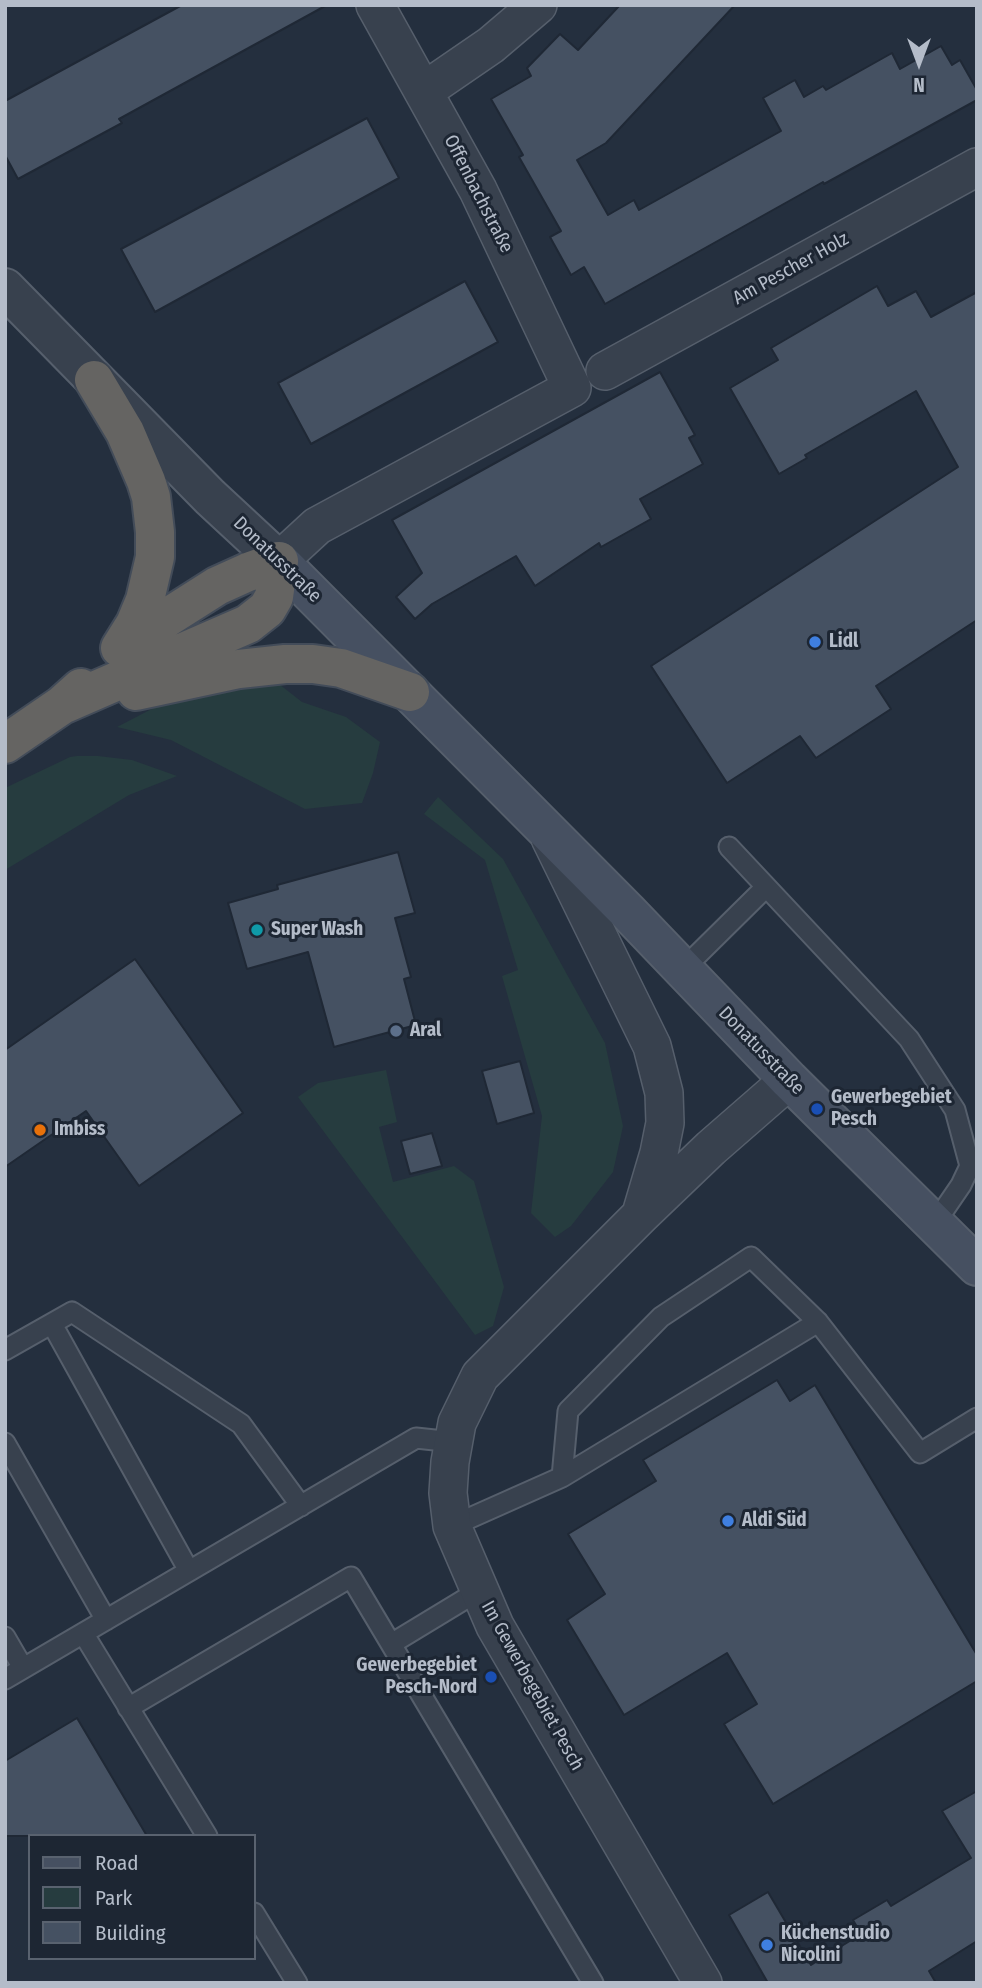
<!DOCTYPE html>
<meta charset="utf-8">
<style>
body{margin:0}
#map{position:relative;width:982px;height:1988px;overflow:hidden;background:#242f3e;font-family:"Fira Sans Condensed",sans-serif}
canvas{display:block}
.frame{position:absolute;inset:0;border:7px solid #b4bcc9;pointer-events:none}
.legend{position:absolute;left:28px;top:1834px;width:228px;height:126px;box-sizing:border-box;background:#1d2633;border:2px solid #59626f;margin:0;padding:9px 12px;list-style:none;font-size:21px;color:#b4bcc9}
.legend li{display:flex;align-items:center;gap:14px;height:35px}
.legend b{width:35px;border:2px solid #59626f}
.north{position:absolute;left:884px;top:28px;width:70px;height:70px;-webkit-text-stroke:5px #1d2633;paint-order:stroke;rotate:180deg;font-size:19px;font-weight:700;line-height:28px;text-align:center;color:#b4bcc9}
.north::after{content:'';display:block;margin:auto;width:24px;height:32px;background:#b4bcc9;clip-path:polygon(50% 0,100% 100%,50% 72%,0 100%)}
</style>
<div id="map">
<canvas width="982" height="1988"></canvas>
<div class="frame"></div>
<ul class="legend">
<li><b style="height:9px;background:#465061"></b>Road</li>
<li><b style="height:19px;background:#263c3f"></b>Park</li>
<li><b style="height:19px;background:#455162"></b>Building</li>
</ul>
<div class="north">N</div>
</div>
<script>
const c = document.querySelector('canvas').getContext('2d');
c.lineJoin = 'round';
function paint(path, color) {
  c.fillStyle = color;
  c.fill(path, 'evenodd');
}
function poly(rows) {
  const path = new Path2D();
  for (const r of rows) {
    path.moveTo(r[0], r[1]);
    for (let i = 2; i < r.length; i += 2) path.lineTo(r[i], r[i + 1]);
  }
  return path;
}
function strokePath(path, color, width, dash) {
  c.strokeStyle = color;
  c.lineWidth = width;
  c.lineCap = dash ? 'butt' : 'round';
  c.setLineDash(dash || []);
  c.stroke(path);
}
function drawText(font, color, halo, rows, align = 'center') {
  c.font = font + ' "Fira Sans Condensed",sans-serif';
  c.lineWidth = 6;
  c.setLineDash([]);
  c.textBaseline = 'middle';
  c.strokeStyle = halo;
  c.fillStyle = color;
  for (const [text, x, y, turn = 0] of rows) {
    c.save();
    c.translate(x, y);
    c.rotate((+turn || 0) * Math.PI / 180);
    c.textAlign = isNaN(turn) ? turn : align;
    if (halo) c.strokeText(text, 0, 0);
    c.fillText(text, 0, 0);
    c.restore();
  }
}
const green = poly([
 [279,684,302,702,346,717,380,742,373,773,362,803,305,809,171,740,117,727,169,700,233,686],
 [77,756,98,756,132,760,177,776,129,795,5,870,5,788,70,757],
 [438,797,503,859,605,1043,623,1126,613,1172,571,1226,555,1237,531,1213,542,1116,502,976,518,970,485,860,424,814],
 [386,1070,397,1122,379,1127,393,1182,454,1166,474,1181,504,1287,493,1326,475,1335,298,1097,318,1083]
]);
const building = poly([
 [182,5,327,5,119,119,122,123,18,179,5,155,5,101,182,5],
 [735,5,606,143,577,160,608,215,634,200,639,210,781,131,763,98,795,80,804,97,823,86,826,90,892,53,900,69,941,46,952,65,960,60,977,90,977,100,824,184,823,182,605,304,584,267,571,275,550,237,561,231,519,157,523,155,491,99,531,76,527,68,560,34,578,50,619,6,735,5],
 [367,118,399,178,155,312,121,249,367,118],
 [465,281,498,342,311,444,278,383,465,281],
 [877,286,888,306,916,291,931,317,977,292,977,620,876,686,891,709,816,758,800,736,727,783,651,666,958,467,916,391,805,455,807,458,779,474,730,388,778,360,771,348,877,286],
 [660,372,695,435,689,438,703,464,640,499,651,519,601,547,599,543,535,586,516,556,432,604,415,619,396,597,422,573,392,520,660,372],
 [398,852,415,913,395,918,411,977,404,979,416,1025,334,1047,308,952,247,969,228,903,278,889,277,885,398,852],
 [135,959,243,1113,139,1186,86,1111,5,1167,5,1050,135,959],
 [520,1061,534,1113,497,1124,482,1071,520,1061],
 [432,1133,442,1166,410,1174,401,1141,432,1133],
 [777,1380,790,1401,815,1385,977,1655,977,1681,773,1804,724,1724,757,1704,727,1653,624,1715,567,1620,605,1594,568,1534,656,1481,643,1460,777,1380],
 [77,1718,147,1836,5,1836,5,1761,77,1718],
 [977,1791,977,1941,929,1971,936,1983,768,1983,729,1915,768,1892,811,1965,861,1934,853,1920,887,1900,891,1906,971,1858,942,1811,977,1791]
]);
const service = poly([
 [729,847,909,1039,955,1110,970,1166,961,1185,935,1223],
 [682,970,766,887],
 [52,1324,189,1571],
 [5,1350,72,1312,241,1424,301,1506],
 [5,1443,106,1620],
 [562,1477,568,1411,661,1317,751,1257,818,1322,920,1453,977,1418],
 [452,1526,562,1477,818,1322],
 [83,1633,207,1836],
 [5,1637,23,1668],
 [391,1644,480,1590],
 [5,1679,416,1438,453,1442],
 [128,1708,351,1577,593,1983],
 [254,1913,297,1983]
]);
const minor = poly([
 [424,91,491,45,538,5],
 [605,371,977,167],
 [279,561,317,526,572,388,478,190,375,5],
 [550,838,652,1046,664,1093,665,1123,659,1153,641,1214],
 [703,1983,495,1626,452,1526,448,1493,450,1462,457,1423,480,1376,641,1215,711,1148,789,1080]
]);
const tertiary = poly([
 [5,288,210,497,279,561]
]);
const secondary = poly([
 [279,561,628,912,789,1080,977,1266]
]);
const trunk = poly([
 [94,380,125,432,146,481,151,497,155,532,155,557,145,600,135,624,120,648],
 [136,691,239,669,285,664,313,664,341,668,410,692],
 [62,705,248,624,267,609,274,597,279,561,248,572,217,586,121,647],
 [5,744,62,705,81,688]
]);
const markers = [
 [815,642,7,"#3f7fe0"],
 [257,930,7,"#0f9aa8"],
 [396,1031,7,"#5c6f8a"],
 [817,1109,7,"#1a4fb4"],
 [40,1130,7,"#e8710a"],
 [728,1521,7,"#3f7fe0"],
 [491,1677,7,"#1a4fb4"],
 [767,1945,7,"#3f7fe0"]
];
const streetNames = [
 ["Offenbachstraße",478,194,63],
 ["Am Pescher Holz",791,269,-29],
 ["Donatusstraße",277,560,44],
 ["Donatusstraße",761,1051,46],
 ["Im Gewerbegebiet Pesch",532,1686,61]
];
const poiNames = [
 ["Lidl",829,642],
 ["Super Wash",271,930],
 ["Aral",410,1031],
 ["Gewerbegebiet",831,1098],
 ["Pesch",831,1120],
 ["Imbiss",54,1130],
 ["Aldi Süd",742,1521],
 ["Gewerbegebiet",477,1666,"right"],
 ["Pesch-Nord",477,1688,"right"],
 ["Küchenstudio",781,1934],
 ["Nicolini",781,1956]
];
paint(green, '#263c3f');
paint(building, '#455162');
strokePath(building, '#1f2835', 2);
strokePath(service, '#565f6c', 23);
strokePath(minor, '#565f6c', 40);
strokePath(tertiary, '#565f6c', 42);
strokePath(secondary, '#565f6c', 42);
strokePath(trunk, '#434c59', 42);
strokePath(service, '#38414e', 19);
strokePath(minor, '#38414e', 37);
strokePath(tertiary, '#38414e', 38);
strokePath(secondary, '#465061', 38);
strokePath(trunk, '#656462', 38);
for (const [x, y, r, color] of markers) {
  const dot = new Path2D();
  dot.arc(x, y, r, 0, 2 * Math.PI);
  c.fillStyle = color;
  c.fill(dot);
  strokePath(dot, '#1d2633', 2.5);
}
drawText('19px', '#b4bcc9', '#1d2633', streetNames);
drawText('bold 19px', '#b4bcc9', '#1d2633', poiNames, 'left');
</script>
